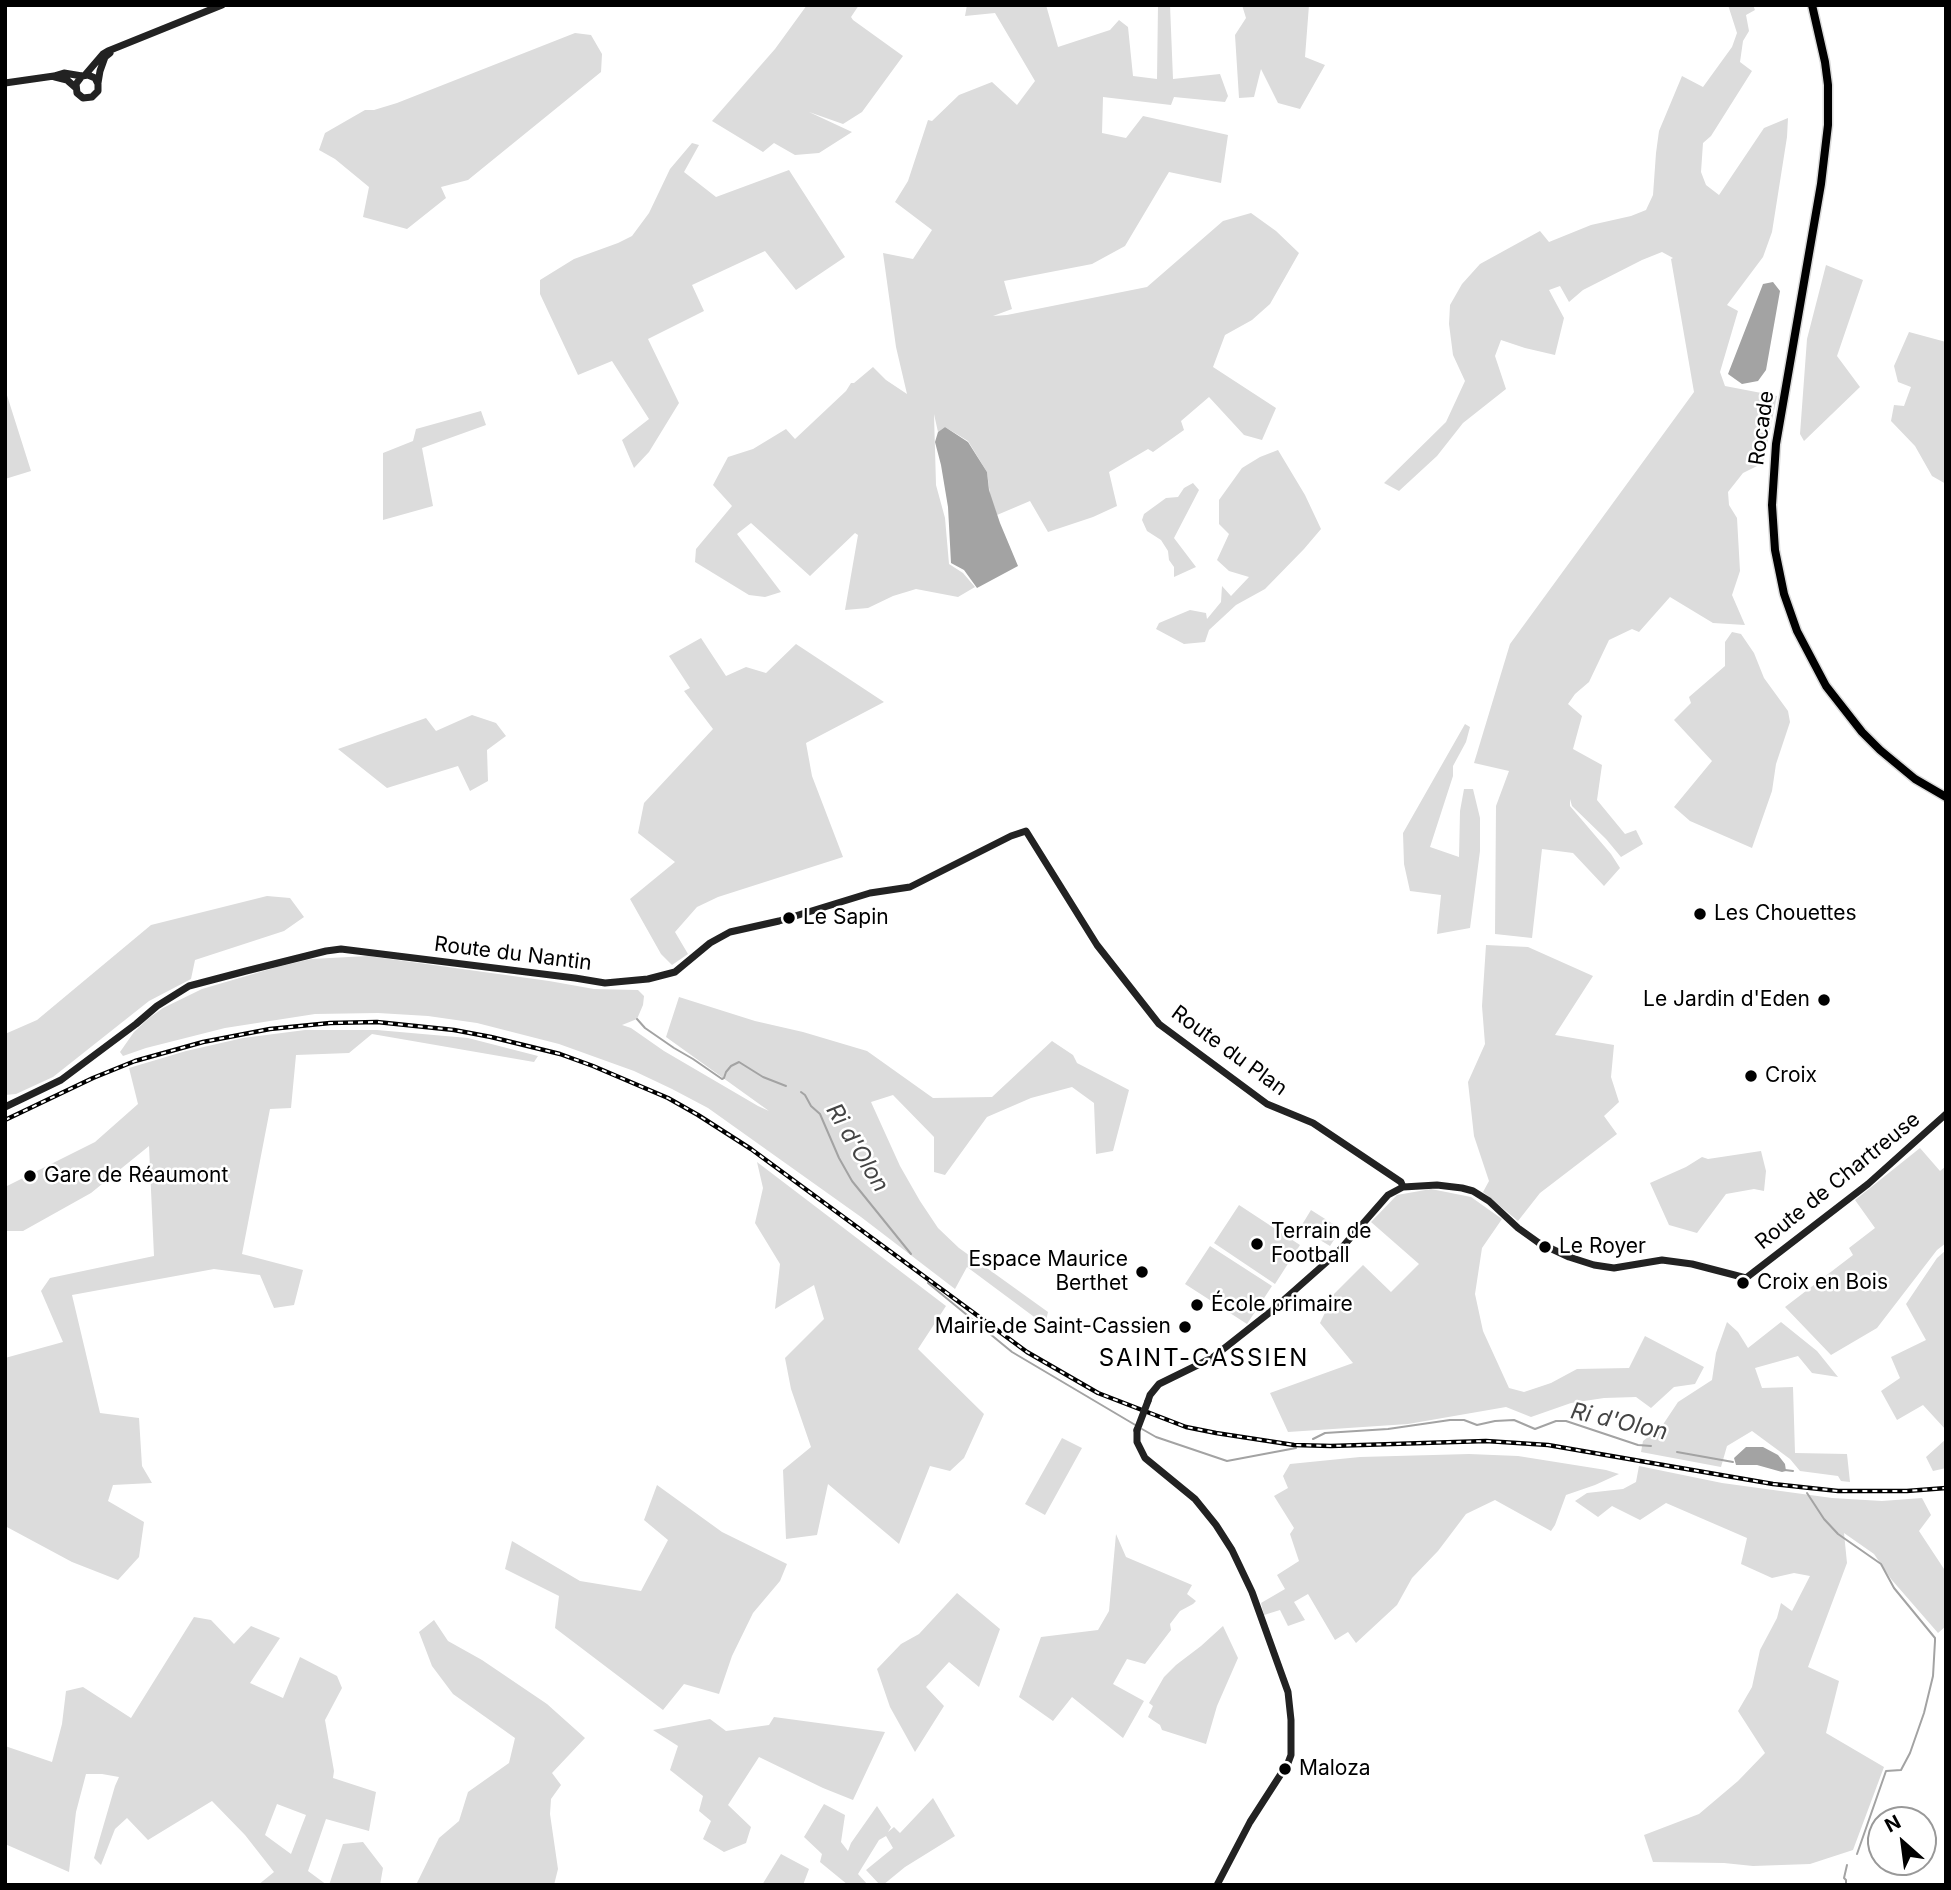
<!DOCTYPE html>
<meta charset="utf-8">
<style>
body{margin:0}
#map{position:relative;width:1951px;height:1890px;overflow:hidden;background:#fff;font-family:Inter,sans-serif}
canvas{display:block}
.frame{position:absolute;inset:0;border:7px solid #000;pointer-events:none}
.north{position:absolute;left:1867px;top:1806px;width:70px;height:70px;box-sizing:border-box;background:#fff;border:2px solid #999;border-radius:50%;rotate:332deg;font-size:19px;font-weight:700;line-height:28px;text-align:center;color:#000}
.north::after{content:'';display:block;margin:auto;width:24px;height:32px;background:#000;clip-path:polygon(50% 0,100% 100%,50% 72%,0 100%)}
</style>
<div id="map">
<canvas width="1951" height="1890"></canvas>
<div class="frame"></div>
<div class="north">N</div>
</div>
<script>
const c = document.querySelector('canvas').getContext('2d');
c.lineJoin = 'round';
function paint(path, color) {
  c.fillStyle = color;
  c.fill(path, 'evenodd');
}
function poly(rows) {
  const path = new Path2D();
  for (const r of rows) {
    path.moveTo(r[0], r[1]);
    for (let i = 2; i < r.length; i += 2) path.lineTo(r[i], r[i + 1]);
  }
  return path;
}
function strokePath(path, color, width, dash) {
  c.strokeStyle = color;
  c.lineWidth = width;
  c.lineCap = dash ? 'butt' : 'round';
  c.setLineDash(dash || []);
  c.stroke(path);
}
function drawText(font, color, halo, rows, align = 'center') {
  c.font = font + ' Inter,sans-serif';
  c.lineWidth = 5;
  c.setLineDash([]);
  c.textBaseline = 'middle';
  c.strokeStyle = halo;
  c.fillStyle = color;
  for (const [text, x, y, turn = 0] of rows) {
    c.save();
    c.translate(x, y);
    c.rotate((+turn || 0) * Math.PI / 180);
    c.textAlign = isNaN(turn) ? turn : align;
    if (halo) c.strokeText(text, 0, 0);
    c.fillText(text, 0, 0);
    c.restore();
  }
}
const green = poly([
 [807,5,859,5,851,17,853,20,903,56,862,112,843,124,809,112,852,132,819,153,795,155,774,143,763,152,712,121,775,49],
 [967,5,1046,5,1058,47,1110,30,1119,20,1128,27,1133,76,1157,79,1158,5,1170,5,1173,79,1220,74,1228,96,1225,102,1174,97,1171,105,1103,97,1102,133,1126,138,1143,116,1228,135,1221,183,1169,172,1125,246,1092,264,1004,281,1012,309,993,316,1007,315,1147,287,1223,221,1251,213,1276,231,1299,253,1270,304,1252,320,1225,335,1213,367,1276,408,1262,440,1244,435,1209,397,1181,421,1184,430,1153,452,1148,449,1109,472,1117,506,1093,517,1048,532,1030,501,997,515,990,495,987,472,968,441,945,427,938,432,934,414,936,485,945,518,949,564,963,573,975,587,958,597,916,589,893,596,868,608,845,610,858,535,855,533,810,576,751,523,737,534,781,592,765,597,749,595,695,562,696,549,732,506,713,485,728,457,753,449,786,429,795,439,846,391,851,383,854,383,873,367,886,380,907,394,896,347,883,253,913,259,932,230,895,202,908,181,928,120,932,121,959,95,992,82,1017,105,1035,81,995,13,965,16],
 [1242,5,1309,5,1305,57,1325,65,1300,109,1278,103,1261,69,1254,97,1239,98,1235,35,1246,18],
 [1728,5,1753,5,1755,10,1746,15,1749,31,1743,41,1740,62,1752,71,1711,136,1703,143,1701,172,1706,185,1719,195,1764,128,1788,118,1787,137,1772,232,1763,257,1727,305,1738,311,1720,372,1725,386,1777,396,1763,463,1743,473,1728,492,1729,505,1737,518,1740,571,1732,595,1745,625,1713,623,1670,597,1639,632,1632,629,1609,640,1589,682,1575,694,1568,704,1582,716,1573,749,1602,765,1597,800,1625,834,1636,830,1643,844,1621,857,1606,839,1572,806,1570,799,1570,806,1611,854,1620,868,1604,886,1573,853,1542,849,1532,938,1495,934,1496,806,1509,771,1474,763,1510,644,1694,392,1671,259,1673,258,1662,252,1642,260,1583,290,1569,302,1560,286,1549,290,1564,318,1555,355,1525,348,1501,340,1495,356,1506,389,1463,423,1437,456,1399,491,1384,483,1446,422,1465,381,1453,355,1449,324,1450,305,1462,284,1480,264,1540,231,1549,242,1591,225,1631,216,1646,210,1653,195,1656,153,1659,131,1682,76,1703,87,1732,47,1737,33],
 [575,33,591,35,602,54,601,72,468,180,441,187,446,198,407,229,363,217,369,187,335,159,319,150,325,133,365,110,374,110,397,103],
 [692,143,699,145,684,172,716,197,789,170,845,257,796,290,765,251,692,285,704,311,648,339,679,403,649,452,634,468,622,440,649,419,612,361,578,375,540,294,540,280,574,259,618,243,632,236,649,213,670,169],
 [1826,265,1863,280,1837,356,1860,387,1804,441,1800,434,1807,339],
 [1909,332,1946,342,1946,484,1932,476,1915,446,1891,421,1894,405,1904,406,1911,387,1898,382,1894,366],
 [5,389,31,471,5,479],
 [481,411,486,425,422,448,433,506,383,520,383,453,413,441,416,429],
 [1278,450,1305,495,1321,529,1304,549,1265,589,1236,605,1209,630,1205,642,1184,644,1156,629,1159,623,1190,610,1206,613,1207,619,1221,602,1222,586,1231,596,1249,577,1229,571,1217,560,1229,534,1219,524,1219,500,1242,468,1260,457],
 [1193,483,1199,490,1174,538,1196,567,1174,577,1174,567,1169,560,1168,551,1161,540,1147,531,1142,520,1144,514,1166,498,1178,497,1184,488],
 [1732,632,1741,634,1754,653,1764,678,1788,711,1790,722,1776,764,1772,791,1752,848,1690,821,1674,807,1712,761,1674,720,1691,703,1689,697,1725,666,1725,642],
 [701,638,726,676,746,667,766,673,796,644,884,702,806,743,812,776,843,857,718,897,697,907,675,932,688,954,672,965,661,954,630,899,675,862,638,833,644,803,713,729,684,691,690,688,669,656],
 [472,715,496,723,506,736,487,750,488,781,470,791,458,766,387,788,338,749,426,718,436,731],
 [1465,724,1470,727,1466,742,1453,766,1453,776,1430,847,1459,857,1460,811,1464,789,1473,789,1480,818,1480,851,1470,928,1437,934,1441,895,1410,891,1404,864,1403,833],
 [267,896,290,898,304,917,284,931,195,960,191,979,149,1001,53,1077,16,1094,5,1095,5,1034,37,1020,151,925],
 [1486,945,1528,947,1593,976,1555,1035,1614,1045,1611,1077,1619,1102,1604,1116,1617,1134,1540,1193,1518,1221,1483,1192,1489,1181,1474,1136,1468,1082,1485,1044,1482,1006],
 [368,956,549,981,594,989,638,990,644,996,643,1005,637,1019,622,1025,631,1028,664,1051,758,1106,769,1111,666,1037,679,997,755,1021,803,1032,867,1051,933,1098,992,1097,1052,1041,1073,1055,1077,1063,1129,1090,1113,1151,1096,1154,1094,1103,1072,1087,1031,1098,987,1117,945,1175,934,1172,934,1137,893,1095,871,1102,900,1166,920,1201,938,1228,959,1248,1048,1312,1045,1325,967,1267,955,1289,861,1217,708,1108,672,1089,634,1071,559,1044,477,1023,428,1016,378,1013,315,1014,225,1028,146,1048,123,1056,120,1052,134,1032,149,1018,163,1008,202,989,277,967,311,959],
 [305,1030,377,1030,468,1038,538,1056,534,1062,372,1034,349,1053,296,1055,291,1108,270,1109,242,1254,303,1270,294,1305,274,1308,260,1275,214,1269,72,1295,100,1413,139,1418,142,1466,152,1483,113,1485,108,1501,144,1522,139,1557,118,1580,72,1562,5,1526,5,1358,63,1342,41,1291,50,1278,154,1256,149,1146,91,1193,23,1231,5,1231,5,1187,95,1142,138,1104,129,1068,186,1051,243,1038],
 [1920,1148,1940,1171,1946,1166,1946,1243,1937,1250,1877,1328,1831,1355,1785,1307,1853,1255,1849,1248,1875,1228,1855,1200],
 [1761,1151,1766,1171,1764,1191,1754,1189,1726,1194,1697,1233,1669,1225,1650,1183,1686,1167,1702,1157,1708,1159],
 [757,1162,946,1306,918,1349,984,1414,964,1458,950,1471,930,1466,899,1544,828,1484,817,1535,786,1539,783,1470,811,1447,791,1389,785,1358,824,1319,814,1285,775,1309,780,1264,755,1223,763,1188],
 [1431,1189,1471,1197,1502,1219,1482,1248,1475,1294,1483,1331,1509,1388,1524,1392,1551,1383,1577,1369,1629,1368,1645,1336,1704,1367,1695,1384,1674,1387,1651,1408,1636,1397,1604,1398,1571,1403,1531,1417,1506,1407,1408,1424,1288,1432,1270,1393,1353,1363,1320,1323,1334,1294,1363,1265,1391,1292,1419,1264,1371,1222,1397,1195],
 [1239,1205,1300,1245,1275,1284,1214,1243],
 [1311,1210,1341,1229,1330,1246,1300,1228],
 [1210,1246,1272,1286,1247,1324,1185,1284],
 [1946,1250,1946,1430,1923,1405,1897,1420,1881,1391,1900,1378,1891,1357,1926,1340,1906,1304,1937,1258],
 [1727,1322,1738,1332,1748,1348,1781,1322,1817,1351,1838,1377,1812,1373,1798,1356,1755,1368,1762,1388,1793,1387,1795,1453,1847,1454,1850,1482,1841,1481,1838,1476,1800,1471,1790,1459,1752,1431,1727,1446,1721,1467,1641,1452,1643,1441,1662,1426,1678,1402,1712,1380,1716,1353],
 [1062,1438,1082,1448,1045,1515,1025,1504],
 [1946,1439,1946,1468,1933,1471,1926,1457],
 [1469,1454,1518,1456,1606,1470,1619,1474,1595,1485,1566,1495,1555,1525,1551,1531,1495,1500,1466,1514,1438,1551,1412,1578,1397,1605,1356,1643,1348,1632,1335,1640,1308,1594,1294,1602,1305,1620,1288,1626,1280,1610,1264,1615,1261,1603,1285,1589,1277,1575,1299,1561,1290,1534,1294,1528,1274,1496,1288,1488,1283,1476,1290,1464,1360,1457],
 [1639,1466,1722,1483,1832,1498,1882,1501,1922,1498,1931,1515,1919,1531,1946,1572,1946,1626,1938,1633,1891,1579,1874,1554,1844,1533,1847,1563,1808,1667,1839,1681,1826,1733,1884,1767,1853,1850,1810,1864,1753,1866,1724,1863,1653,1862,1644,1835,1699,1814,1738,1781,1765,1753,1738,1711,1752,1687,1760,1650,1777,1618,1781,1603,1792,1611,1810,1576,1794,1573,1772,1578,1741,1564,1747,1538,1666,1503,1640,1520,1612,1506,1598,1517,1575,1501,1587,1493,1623,1489,1636,1482],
 [657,1485,722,1532,787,1564,780,1581,753,1613,732,1656,719,1694,684,1684,663,1710,555,1628,559,1596,505,1569,512,1541,580,1581,641,1591,668,1540,644,1520],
 [1116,1534,1126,1557,1192,1585,1187,1594,1196,1601,1193,1604,1180,1611,1170,1624,1171,1630,1145,1664,1127,1659,1113,1684,1144,1701,1123,1738,1072,1697,1053,1721,1019,1697,1041,1637,1098,1630,1109,1611],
 [957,1593,1000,1629,979,1687,949,1662,926,1687,944,1706,915,1752,890,1707,877,1669,901,1644,919,1634],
 [194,1617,211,1620,234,1644,251,1626,280,1638,250,1683,283,1698,300,1657,337,1676,342,1688,325,1720,334,1771,333,1778,376,1792,369,1831,326,1819,308,1871,327,1885,258,1885,274,1872,245,1835,212,1801,148,1840,127,1818,115,1829,101,1865,94,1858,115,1786,119,1777,102,1774,86,1774,76,1812,69,1872,5,1844,5,1746,52,1762,62,1724,66,1691,83,1687,131,1718],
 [277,1804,306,1815,291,1854,265,1835],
 [434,1620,448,1641,482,1660,547,1704,585,1738,552,1773,561,1785,551,1799,550,1814,558,1869,554,1885,416,1885,439,1838,459,1821,468,1792,509,1763,515,1738,453,1694,432,1666,419,1632],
 [1223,1626,1238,1658,1217,1706,1206,1744,1162,1730,1160,1725,1148,1717,1153,1706,1149,1703,1164,1677,1176,1665,1201,1646],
 [774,1717,885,1732,853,1800,823,1788,759,1757,728,1805,751,1827,746,1843,724,1852,703,1839,711,1821,699,1811,703,1796,670,1770,678,1746,653,1730,710,1719,726,1731,769,1725],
 [933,1798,955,1836,905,1867,883,1885,880,1885,866,1870,893,1848,886,1836,879,1840,858,1874,868,1885,848,1885,820,1862,822,1854,804,1837,824,1804,845,1815,841,1842,848,1851,851,1843,877,1806,891,1827,888,1832,894,1827,900,1833],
 [363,1842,383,1868,380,1885,329,1885,343,1844],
 [781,1854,809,1869,803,1885,762,1885]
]);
const water = poly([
 [1773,282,1780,291,1766,370,1758,381,1742,384,1728,374,1763,284],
 [945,427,968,442,987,472,989,490,1000,523,1018,566,977,588,964,570,951,563,948,507,941,465,935,442,938,432],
 [1746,1447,1763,1447,1778,1455,1785,1464,1786,1471,1782,1472,1757,1465,1736,1465,1734,1458]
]);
const stream = poly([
 [637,1019,645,1028,674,1048,693,1059,722,1079,724,1078,726,1072,731,1066,739,1062,763,1077,786,1086],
 [801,1092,805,1095,811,1106,820,1114,839,1158,852,1181,911,1254],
 [928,1283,1012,1352,1137,1426],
 [1142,1429,1156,1437,1227,1461,1296,1448],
 [1313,1439,1325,1433,1388,1429,1450,1420,1464,1420,1477,1425,1495,1421,1514,1420,1535,1429,1556,1421,1566,1421,1638,1445,1651,1446],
 [1677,1452,1733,1462],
 [1785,1470,1793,1471],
 [1807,1493,1824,1519,1838,1534,1881,1564,1894,1588,1935,1638,1935,1641,1933,1676,1924,1713,1910,1753,1901,1770,1886,1771,1857,1854],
 [1846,1885,1846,1880,1844,1878,1847,1865]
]);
const secondary = poly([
 [85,75,103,54,108,51,222,5],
 [55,77,67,80,75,87],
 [5,83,54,76,64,73,82,76,88,75,95,78,98,84,98,91,92,97,83,98,77,93,76,84,82,76],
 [98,83,100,71,105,57,110,53],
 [5,1107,61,1080,136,1024,157,1006,189,986,246,971,326,951,341,949,575,978,605,983,648,979,675,972,710,943,730,932,779,921,870,893,910,887,1011,836,1026,831,1097,945,1159,1024,1267,1104,1313,1123,1401,1182,1403,1187],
 [1148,1401,1150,1395,1159,1384,1212,1358,1269,1313,1338,1252,1388,1195,1403,1187,1437,1185,1462,1188,1473,1191,1489,1201,1518,1228,1539,1243,1569,1257,1594,1265,1614,1268,1662,1260,1692,1264,1746,1278,1868,1184,1946,1114],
 [1137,1430,1137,1442,1145,1458,1195,1499,1216,1525,1232,1550,1252,1592,1288,1692,1291,1720,1291,1755,1288,1763,1250,1822,1217,1885]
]);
const primary = poly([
 [1812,5,1825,62,1828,85,1828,125,1821,184,1776,444,1772,505,1775,550,1784,594,1797,631,1826,686,1862,732,1880,750,1915,779,1946,797]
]);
const rail = poly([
 [5,1120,93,1078,135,1061,203,1042,270,1029,330,1023,377,1022,454,1030,491,1037,560,1054,593,1066,668,1098,698,1115,751,1149,1027,1352,1098,1393,1186,1427,1216,1433,1294,1445,1331,1446,1486,1441,1548,1445,1773,1484,1838,1491,1907,1491,1946,1488]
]);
const secondaryBridge = poly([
 [1137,1430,1148,1401]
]);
const markers = [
 [1700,914,7,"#000"],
 [789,918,7,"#000"],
 [1824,1000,7,"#000"],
 [1751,1076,7,"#000"],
 [30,1176,7,"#000"],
 [1257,1244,7,"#000"],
 [1545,1247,7,"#000"],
 [1142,1272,7,"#000"],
 [1743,1283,7,"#000"],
 [1197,1305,7,"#000"],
 [1185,1327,7,"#000"],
 [1285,1769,7,"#000"]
];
const streetNames = [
 ["Rocade",1762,428,-82],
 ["Route du Nantin",513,954,7],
 ["Route du Plan",1229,1051,36],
 ["Route de Chartreuse",1838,1181,-39]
];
const poiNames = [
 ["Les Chouettes",1714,914],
 ["Le Sapin",803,918],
 ["Le Jardin d'Eden",1810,1000,"right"],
 ["Croix",1765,1076],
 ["Gare de Réaumont",44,1176],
 ["Terrain de",1271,1232],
 ["Football",1271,1256],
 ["Le Royer",1559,1247],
 ["Espace Maurice",1128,1260,"right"],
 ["Berthet",1128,1284,"right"],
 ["Croix en Bois",1757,1283],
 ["École primaire",1211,1305],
 ["Mairie de Saint-Cassien",1171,1327,"right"],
 ["Maloza",1299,1769]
];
const waterNames = [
 ["Ri d'Olon",857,1148,59],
 ["Ri d'Olon",1619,1422,13]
];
const quarterNames = [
 ["SAINT-CASSIEN",1204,1359]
];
paint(green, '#dcdcdc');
paint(water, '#a3a3a3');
strokePath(stream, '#a3a3a3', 2);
strokePath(primary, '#dbdbdb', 11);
strokePath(secondary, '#222', 7);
strokePath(primary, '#000', 8);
strokePath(rail, '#000', 4.5);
strokePath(rail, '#fff', 2, [5]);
strokePath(secondaryBridge, '#222', 7);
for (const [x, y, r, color] of markers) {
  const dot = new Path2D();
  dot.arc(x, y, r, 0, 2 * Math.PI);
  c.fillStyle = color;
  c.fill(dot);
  strokePath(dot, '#fff', 2.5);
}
drawText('21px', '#000', '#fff', streetNames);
drawText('21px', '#000', '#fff', poiNames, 'left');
drawText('italic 23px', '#444', '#fff', waterNames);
c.letterSpacing = '2px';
drawText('24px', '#000', '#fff', quarterNames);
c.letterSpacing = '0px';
</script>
